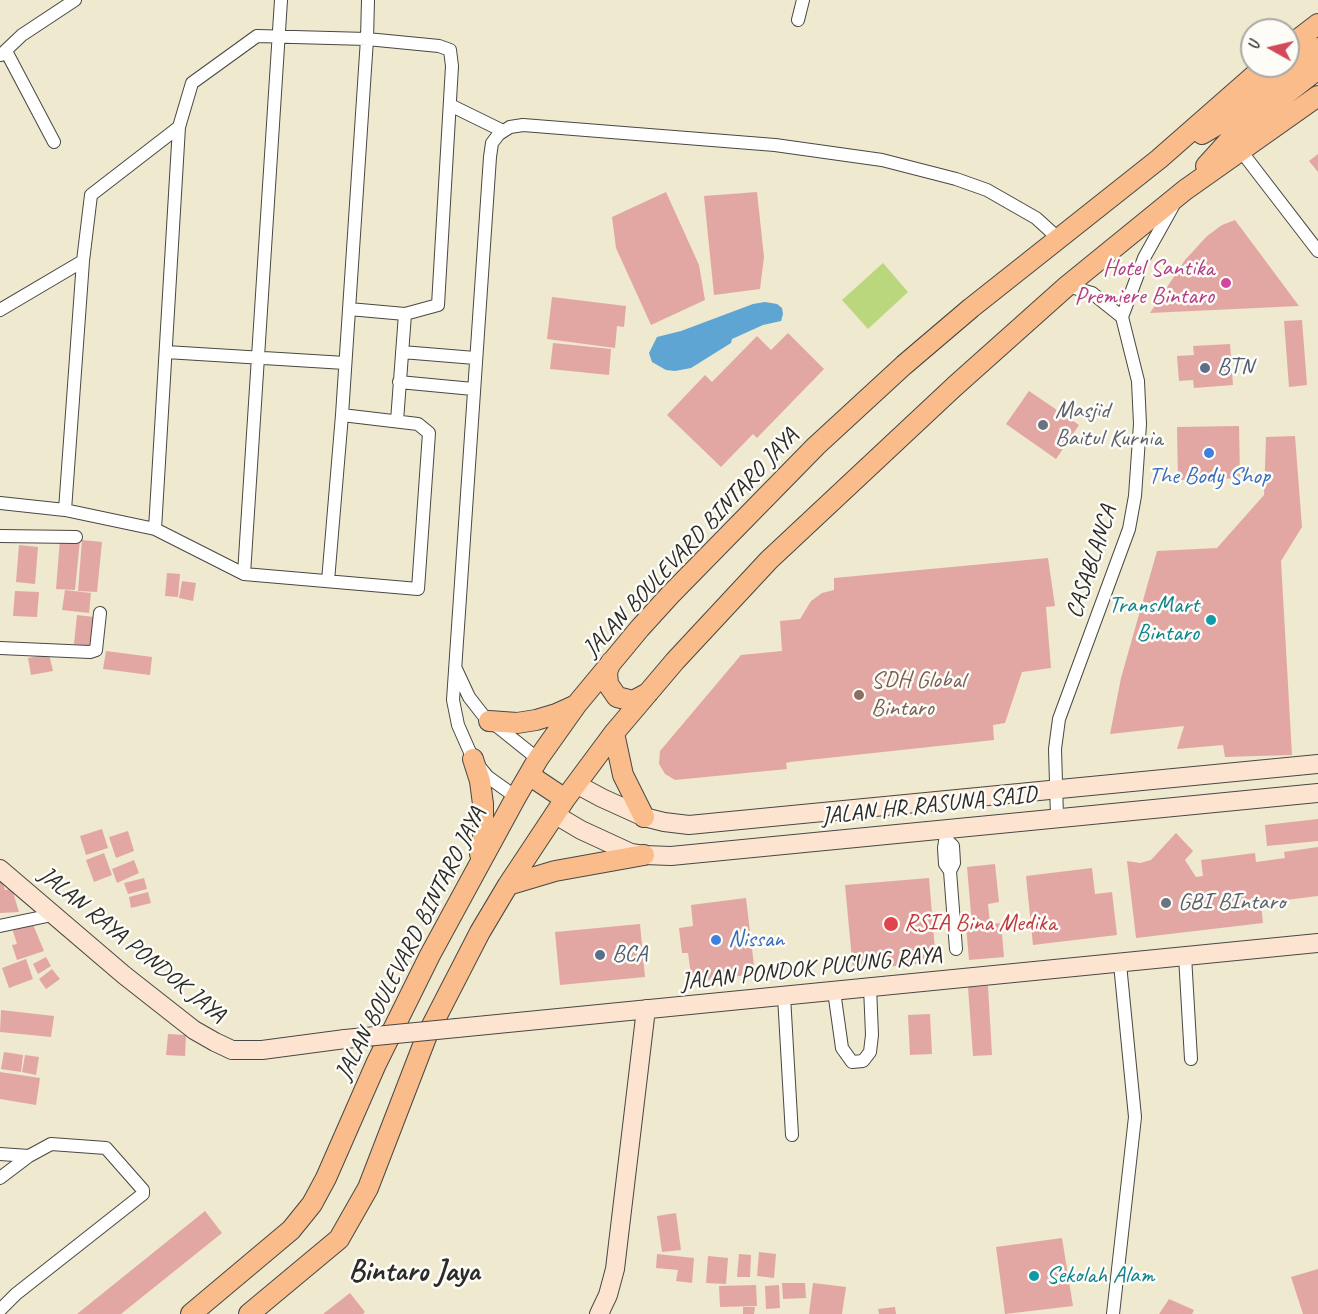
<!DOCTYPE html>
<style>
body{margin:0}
#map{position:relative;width:1318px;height:1314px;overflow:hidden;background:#eee9cf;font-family:Caveat,sans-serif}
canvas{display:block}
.north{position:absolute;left:1240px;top:18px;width:60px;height:60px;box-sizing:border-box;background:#fdfcf7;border:2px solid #a9a8a5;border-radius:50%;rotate:278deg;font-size:16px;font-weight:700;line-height:24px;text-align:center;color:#2b2b2b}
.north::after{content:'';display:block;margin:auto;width:21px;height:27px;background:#d1495b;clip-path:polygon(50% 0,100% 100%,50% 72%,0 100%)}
</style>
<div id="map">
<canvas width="1318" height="1314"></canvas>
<div class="north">U</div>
</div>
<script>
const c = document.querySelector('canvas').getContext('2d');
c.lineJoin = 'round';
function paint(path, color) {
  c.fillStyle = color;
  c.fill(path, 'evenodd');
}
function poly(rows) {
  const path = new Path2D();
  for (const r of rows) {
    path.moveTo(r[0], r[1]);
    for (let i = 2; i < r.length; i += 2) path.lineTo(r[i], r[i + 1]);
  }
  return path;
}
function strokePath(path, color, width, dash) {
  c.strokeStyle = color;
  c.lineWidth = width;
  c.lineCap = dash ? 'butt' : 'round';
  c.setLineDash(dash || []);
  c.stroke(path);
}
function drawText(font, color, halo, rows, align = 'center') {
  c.font = font + ' Caveat,sans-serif';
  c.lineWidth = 5;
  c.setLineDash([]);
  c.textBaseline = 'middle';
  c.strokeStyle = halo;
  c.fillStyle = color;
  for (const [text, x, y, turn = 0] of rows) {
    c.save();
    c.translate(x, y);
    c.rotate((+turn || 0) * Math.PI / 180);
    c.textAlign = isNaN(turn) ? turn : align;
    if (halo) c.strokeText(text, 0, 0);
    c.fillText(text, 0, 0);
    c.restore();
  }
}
const green = poly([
 [883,263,908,292,868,329,842,300]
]);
const water = poly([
 [765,302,777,304,782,308,783,314,781,321,763,325,732,339,731,343,691,368,675,371,666,370,652,362,649,353,657,337,681,331,753,304]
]);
const building = poly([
 [1318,154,1318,172,1309,161],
 [666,192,699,265,705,300,651,325,616,248,612,217],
 [757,192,764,257,760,289,714,295,704,196],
 [1235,220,1299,306,1150,313,1185,260,1207,236,1222,225],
 [552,297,626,306,624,327,617,326,615,348,547,339],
 [1302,320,1307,385,1289,387,1284,321],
 [788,333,824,369,757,438,753,434,721,467,667,415,705,375,712,382,757,336,771,350],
 [553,343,611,349,609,375,550,369],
 [1230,344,1233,385,1194,388,1193,380,1179,381,1177,356,1194,355,1193,346],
 [1029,391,1079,425,1056,459,1006,424],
 [1239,426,1240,478,1178,480,1177,427],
 [1295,436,1302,527,1281,561,1292,755,1225,757,1223,745,1177,749,1184,726,1110,734,1121,678,1157,551,1217,548,1264,495,1266,437],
 [60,539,80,540,75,590,56,589],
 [82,540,102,542,97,592,78,591],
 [19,545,38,547,35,584,16,582],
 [1048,558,1055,606,1046,607,1051,668,1022,672,1005,723,993,725,994,740,790,762,786,763,787,769,675,780,665,774,659,764,660,751,741,655,782,651,780,621,800,619,811,601,822,593,834,590,834,578],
 [167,573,180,574,178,597,165,596],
 [182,581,196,583,193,601,179,598],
 [65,590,91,593,89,613,62,610],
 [15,591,39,592,37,617,13,616],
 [77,615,94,617,91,646,74,644],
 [106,651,152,657,150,675,103,669],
 [49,654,53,671,31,675,28,658],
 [1318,819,1318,841,1267,846,1265,825],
 [102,829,108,848,86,855,80,836],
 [128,831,134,851,116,858,109,837],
 [1176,833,1193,851,1185,860,1196,877,1203,876,1201,860,1255,853,1256,862,1285,858,1284,852,1318,847,1318,896,1261,903,1263,923,1136,938,1127,861,1140,863,1151,860],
 [104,853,112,875,94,882,86,860],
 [134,860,139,873,117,883,112,869],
 [995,864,999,902,988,904,990,924,1001,923,1004,957,969,960,966,925,972,925,967,867],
 [1092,868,1095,894,1112,892,1117,935,1033,945,1026,876],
 [144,878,147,889,128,894,124,883],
 [929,878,936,962,853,970,845,885],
 [2,880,5,890,12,889,19,912,0,913,0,881],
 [148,892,151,903,131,908,129,897],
 [746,898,755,974,692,982,688,953,682,953,679,928,693,926,691,905],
 [32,922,44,951,17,960,12,945,17,944,12,928],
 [640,924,645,977,560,985,555,932],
 [46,957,51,966,38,974,33,964],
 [26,959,33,979,9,988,2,968],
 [52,969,60,979,46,989,39,979],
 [988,986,992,1055,973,1056,968,987],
 [1,1010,54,1016,51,1037,0,1032],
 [930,1014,932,1054,910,1055,908,1015],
 [168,1034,186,1035,185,1056,166,1055],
 [4,1052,23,1055,21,1072,1,1069],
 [25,1055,39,1057,36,1075,22,1072],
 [0,1072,40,1078,36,1105,0,1099],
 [205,1211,222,1233,121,1314,77,1314],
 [676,1213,681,1250,662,1252,657,1216],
 [1062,1238,1073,1306,1005,1314,996,1247],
 [759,1252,776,1254,774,1278,757,1276],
 [657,1254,694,1258,692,1283,676,1281,678,1270,656,1268],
 [739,1254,751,1255,750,1277,737,1277],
 [708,1256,728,1258,726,1284,706,1283],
 [1318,1269,1318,1314,1303,1314,1291,1277],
 [782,1283,805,1283,806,1298,783,1299],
 [813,1283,846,1287,842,1314,809,1314],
 [756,1285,757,1306,720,1307,719,1286],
 [779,1285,780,1308,766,1309,765,1286],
 [350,1293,365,1312,363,1314,323,1314],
 [1169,1299,1194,1310,1192,1314,1159,1314],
 [743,1307,755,1307,754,1314,743,1314],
 [895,1307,896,1314,879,1314,878,1309]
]);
const street = poly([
 [798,20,803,0],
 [6,51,54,142],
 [1,55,22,35,75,0],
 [450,105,503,131],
 [1241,151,1318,251],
 [0,310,83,261],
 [1122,317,1144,258,1173,206],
 [166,352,345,363],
 [402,352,475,358],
 [399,382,473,389],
 [397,421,405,314],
 [0,503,65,510,155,529,244,574,418,589,429,433,418,424,342,415],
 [65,510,83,261,91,195,179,127,192,83,257,36,367,39,439,46,450,50,452,66,438,305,405,314,349,309],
 [155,529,179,127],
 [0,536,76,537],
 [244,574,281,0],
 [328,581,342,415,367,39,368,0],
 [0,648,90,652,96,650,100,613],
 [456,669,469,697,483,715,538,759],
 [516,797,488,777,473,759,458,725,453,700,490,157,492,143,499,134,510,127,523,125,775,145,882,160,956,179,987,190,1036,218,1058,238],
 [1057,817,1055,749,1059,719,1129,529,1135,496,1140,424,1138,381,1122,317,1092,293,1067,286],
 [946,835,944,848,945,864,950,871],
 [947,840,953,846,954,863,950,871,956,949],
 [0,926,52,915],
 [1185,956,1191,1059],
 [834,991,842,1048,852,1062,863,1061,870,1052,872,1035,870,987],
 [784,996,792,1135],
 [0,1154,29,1156],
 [0,1178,29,1156,51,1144,106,1148,143,1190,143,1194,16,1294,0,1310],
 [1113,1314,1135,1117,1120,964]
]);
const secondary = poly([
 [576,784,602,798,644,817,664,822,689,825,1318,764],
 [554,814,581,830,631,853,644,855,671,856,1318,793],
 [0,869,124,975,194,1030,215,1042,232,1050,262,1050,345,1039],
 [457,1028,1318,943],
 [599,1314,608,1295,615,1269,646,1009]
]);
const primary = poly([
 [1288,47,1318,24],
 [1202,134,1224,121,1318,48],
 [1206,166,1235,134,1318,69],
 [611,662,607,672,608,684,617,697,633,701,648,693],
 [489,721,517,723,536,720,556,714,576,705],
 [614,733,623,775,644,817],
 [473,759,480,781,483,804,483,836,480,854],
 [529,775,565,799],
 [508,885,555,871,644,855],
 [191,1314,291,1230,312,1204,326,1178,376,1064,430,955,516,797,538,759,577,704,640,628,670,595,816,446,904,365,971,308,1159,159,1265,66],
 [249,1314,339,1239,368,1188,427,1035,480,932,508,885,565,799,614,733,675,661,769,560,955,386,1067,286,1185,190,1318,96]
]);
const secondaryBridge = poly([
 [345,1039,457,1028]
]);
const markers = [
 [1226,283,6,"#d1479c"],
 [1205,368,6,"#5c6f8a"],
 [1043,425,6,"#6b7280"],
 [1209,453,6,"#3f7fe0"],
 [1211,620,6,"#0f9aa8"],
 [859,695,6,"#8d6e63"],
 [1166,903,6,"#6b7280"],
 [891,924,8,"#e0444e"],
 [716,940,6,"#3f7fe0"],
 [600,955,6,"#5c6f8a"],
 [1034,1276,6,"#0f9aa8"]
];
const hotelNames = [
 ["Hotel Santika",1214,269],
 ["Premiere Bintaro",1214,297]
];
const serviceNames = [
 ["BTN",1217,368],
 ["BCA",612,955]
];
const worshipNames = [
 ["Masjid",1055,411],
 ["Baitul Kurnia",1055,439],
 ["GBI BIntaro",1178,903]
];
const shopNames = [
 ["The Body Shop",1209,477],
 ["Nissan",728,940,"left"]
];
const streetNames = [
 ["JALAN BOULEVARD BINTARO JAYA",691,543,-47],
 ["CASABLANCA",1092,562,-72],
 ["JALAN HR RASUNA SAID",929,806,-6],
 ["JALAN BOULEVARD BINTARO JAYA",411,944,-63],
 ["JALAN RAYA PONDOK JAYA",132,945,39],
 ["JALAN PONDOK PUCUNG RAYA",811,969,-6]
];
const cultureNames = [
 ["TransMart",1199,606],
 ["Bintaro",1199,634],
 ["Sekolah Alam",1046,1276,"left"]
];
const educationNames = [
 ["SDH Global",871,681],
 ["Bintaro",871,709]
];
const healthNames = [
 ["RSIA Bina Medika",904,924]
];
const districtNames = [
 ["Bintaro Jaya",414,1272]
];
paint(green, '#bbd77d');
paint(water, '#5ea5d4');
paint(building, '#e3a7a3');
strokePath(street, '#484844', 14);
strokePath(secondary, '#484844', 20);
strokePath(primary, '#484844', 22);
strokePath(street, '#fff', 12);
strokePath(secondary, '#fde4d0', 18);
strokePath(primary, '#f9bc8a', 20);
strokePath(secondaryBridge, '#484844', 20, []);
strokePath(secondaryBridge, '#fde4d0', 18);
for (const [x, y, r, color] of markers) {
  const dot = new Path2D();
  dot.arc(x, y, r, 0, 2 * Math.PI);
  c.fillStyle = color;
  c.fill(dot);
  strokePath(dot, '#fdfcf7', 2);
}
drawText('24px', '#b23c85', '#fdfcf7', hotelNames, 'right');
drawText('24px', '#4e5e75', '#fdfcf7', serviceNames, 'left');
drawText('24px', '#5b616d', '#fdfcf7', worshipNames, 'left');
drawText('24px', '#366cbe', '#fdfcf7', shopNames);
drawText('24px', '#2b2b2b', '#fdfcf7', streetNames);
drawText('24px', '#0d838f', '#fdfcf7', cultureNames, 'right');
drawText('24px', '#785e54', '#fdfcf7', educationNames, 'left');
drawText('24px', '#be3a42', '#fdfcf7', healthNames, 'left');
drawText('bold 30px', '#2b2b2b', '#fdfcf7', districtNames);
</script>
